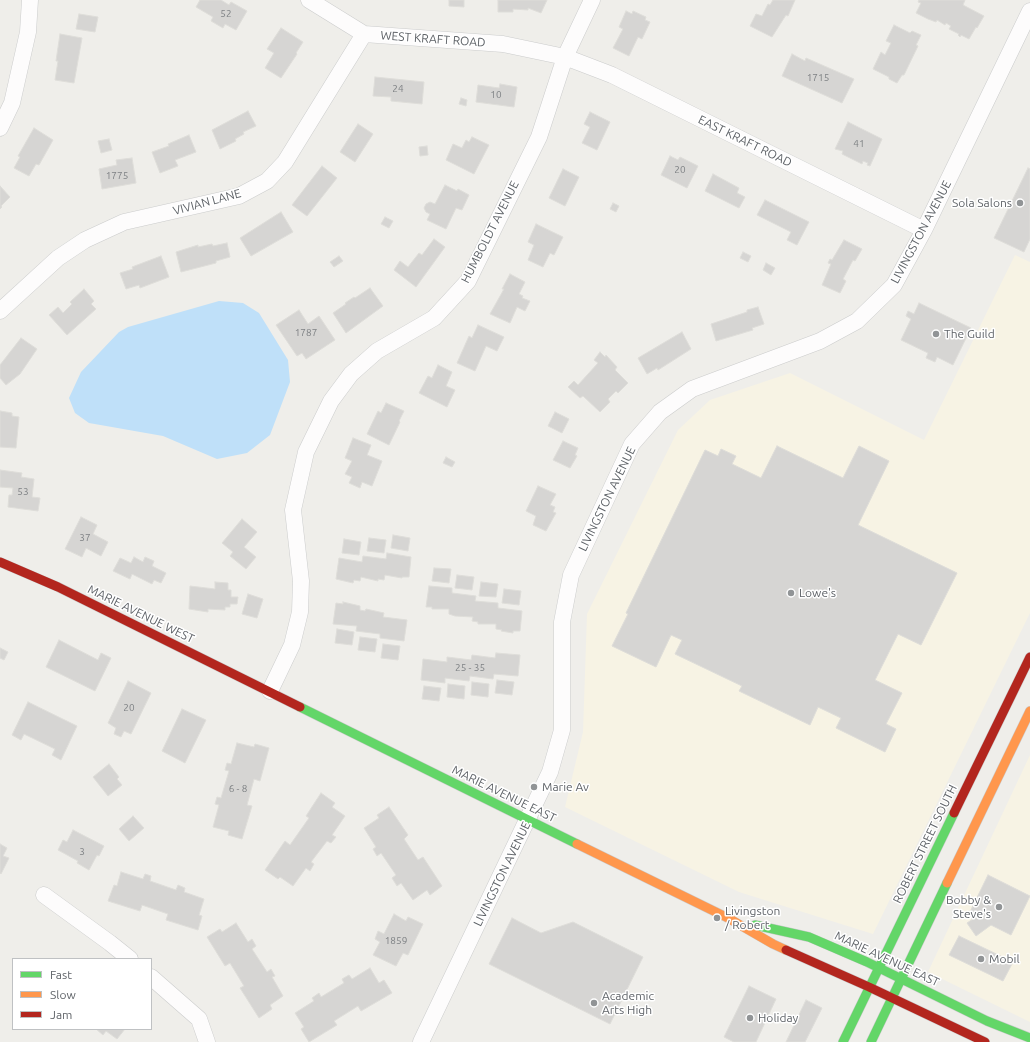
<!DOCTYPE html>
<style>
body{margin:0}
#map{position:relative;width:1030px;height:1042px;overflow:hidden;background:#efeeea;font-family:Ubuntu,sans-serif}
canvas{display:block}
.legend{position:absolute;left:12px;top:958px;width:140px;height:72px;box-sizing:border-box;background:#fff;border:1px solid #bfc1c3;margin:0;padding:5px 7px;list-style:none;font-size:12px;color:#5f6368}
.legend li{display:flex;align-items:center;gap:8px;height:20px}
.legend b{width:20px;border:1px solid #bfc1c3}
</style>
<div id="map">
<canvas width="1030" height="1042"></canvas>
<ul class="legend">
<li><b style="height:5px;background:#63d668"></b>Fast</li>
<li><b style="height:5px;background:#ff974d"></b>Slow</li>
<li><b style="height:5px;background:#b3261e"></b>Jam</li>
</ul>
</div>
<script>
const c = document.querySelector('canvas').getContext('2d');
c.lineJoin = 'round';
function paint(path, color) {
  c.fillStyle = color;
  c.fill(path, 'evenodd');
}
function poly(rows) {
  const path = new Path2D();
  for (const r of rows) {
    path.moveTo(r[0], r[1]);
    for (let i = 2; i < r.length; i += 2) path.lineTo(r[i], r[i + 1]);
  }
  return path;
}
function strokePath(path, color, width, dash) {
  c.strokeStyle = color;
  c.lineWidth = width;
  c.lineCap = dash ? 'butt' : 'round';
  c.setLineDash(dash || []);
  c.stroke(path);
}
function drawText(font, color, halo, rows, align = 'center') {
  c.font = font + ' Ubuntu,sans-serif';
  c.lineWidth = 3;
  c.setLineDash([]);
  c.textBaseline = 'middle';
  c.strokeStyle = halo;
  c.fillStyle = color;
  for (const [text, x, y, turn = 0] of rows) {
    c.save();
    c.translate(x, y);
    c.rotate((+turn || 0) * Math.PI / 180);
    c.textAlign = isNaN(turn) ? turn : align;
    if (halo) c.strokeText(text, 0, 0);
    c.fillText(text, 0, 0);
    c.restore();
  }
}
const commercial = poly([
 [1015,255,1030,262,1030,613,873,934,739,892,565,807,583,732,587,614,678,430,710,400,790,373,924,440],
 [1030,755,1030,1022,928,972]
]);
const water = poly([
 [219,301,243,303,259,313,288,360,290,382,270,435,247,453,217,459,163,436,89,423,75,413,69,398,81,372,119,332,128,327]
]);
const building = poly([
 [200,0,221,0,229,5,231,2,247,11,236,30,225,24,223,28,211,21,213,17,196,7,200,0],
 [449,0,464,0,464,7,449,6,449,0],
 [498,0,547,0,541,13,528,8,528,10,513,9,513,12,498,12,498,0],
 [773,0,795,0,788,16,786,15,772,37,750,26,756,14,762,16,768,4,770,5,773,0],
 [919,0,965,0,963,5,984,16,977,28,976,27,969,39,961,35,960,37,958,35,959,34,949,29,951,26,946,23,945,25,937,20,936,22,928,19,916,13,921,3,918,2,919,0],
 [626,11,632,14,633,11,646,17,645,20,650,22,642,39,638,37,629,56,613,48,623,29,619,27,626,11],
 [79,14,98,17,95,32,76,29,79,14],
 [894,25,910,33,912,31,921,35,916,45,918,46,904,75,902,75,897,83,889,79,889,77,873,69,881,52,885,55,891,43,886,41,894,25],
 [281,28,303,42,296,53,297,54,281,78,265,68,274,53,267,49,281,28],
 [60,34,82,38,74,83,55,80,58,61,56,61,60,34],
 [792,54,805,61,806,58,854,79,842,103,782,76,792,54],
 [375,77,424,82,422,104,391,101,391,97,373,96,375,77],
 [500,84,517,87,514,107,476,102,478,85,499,88,500,84],
 [461,98,467,100,466,106,459,104,461,98],
 [248,111,256,126,243,132,244,134,235,139,236,141,220,149,212,130,248,111],
 [590,112,610,122,597,150,582,143,590,127,584,124,590,112],
 [848,122,882,139,870,166,867,165,868,163,863,161,862,164,842,154,843,151,835,149,848,122],
 [358,124,373,134,355,162,340,152,358,124],
 [34,128,53,140,39,165,36,164,29,176,14,168,20,157,18,156,34,128],
 [189,135,196,152,175,160,178,166,160,173,152,152,169,146,168,144,189,135],
 [472,137,489,145,474,174,446,160,453,144,462,148,466,140,469,142,472,137],
 [109,139,112,150,101,153,98,141,109,139],
 [427,146,428,155,420,156,419,147,427,146],
 [670,156,678,160,680,157,698,166,687,188,661,175,670,156],
 [132,158,136,183,102,189,99,169,117,165,116,160,132,158],
 [322,166,337,178,307,216,292,205,322,166],
 [1028,168,1030,169,1030,239,1024,252,994,238,1028,168],
 [563,169,579,177,565,206,549,198,563,169],
 [713,174,739,188,737,193,745,197,739,208,705,191,713,174],
 [445,185,457,191,458,189,469,195,462,210,456,208,446,229,427,220,430,214,426,212,424,208,426,204,430,202,435,204,445,185],
 [0,186,10,197,1,206,2,207,0,209,0,186],
 [765,200,809,222,797,245,787,240,791,232,757,215,765,200],
 [613,203,619,206,616,212,610,209,613,203],
 [281,212,293,232,251,256,240,238,281,212],
 [385,217,393,221,389,228,381,224,385,217],
 [536,224,563,237,554,255,550,253,543,267,528,260,534,245,528,242,536,224],
 [434,239,445,247,416,287,394,270,400,261,408,267,419,253,422,255,434,239],
 [844,240,862,249,855,261,853,260,843,279,846,281,840,293,822,285,831,264,828,263,830,259,832,260,844,240],
 [227,243,230,257,216,261,216,263,181,272,176,252,198,245,198,247,212,244,213,246,227,243],
 [743,252,751,256,748,262,740,258,743,252],
 [161,256,169,277,140,288,139,285,126,289,120,273,133,269,132,267,161,256],
 [339,256,343,261,334,267,330,262,339,256],
 [766,263,775,268,771,275,763,270,766,263],
 [510,274,525,282,519,294,523,296,522,298,530,301,525,311,517,307,510,323,490,314,504,289,502,289,510,274],
 [370,288,383,306,346,333,333,313,346,304,345,303,354,297,355,298,370,288],
 [84,289,94,301,91,304,96,309,67,335,49,315,58,307,63,313,72,304,70,302,84,289],
 [919,303,971,328,953,365,937,357,935,362,926,358,928,353,901,340,911,319,906,316,908,311,914,314,919,303],
 [758,307,764,324,752,328,753,330,716,341,711,324,747,312,747,310,758,307],
 [299,310,308,324,319,316,335,340,306,359,302,353,297,356,276,325,299,310],
 [478,325,504,337,497,351,486,346,475,371,457,363,469,336,472,338,478,325],
 [682,332,691,349,658,370,657,368,647,374,638,358,682,332],
 [21,338,37,349,20,374,6,385,0,378,0,365,21,338],
 [600,352,605,357,606,355,617,367,615,370,628,383,618,393,616,391,608,399,610,402,600,412,583,396,580,398,568,387,574,381,578,385,598,363,594,360,600,352],
 [438,365,452,372,446,386,455,390,447,407,419,393,428,376,432,378,438,365],
 [386,403,404,411,399,421,400,422,389,445,367,434,378,411,381,413,386,403],
 [0,411,12,413,12,416,19,417,16,448,0,447,0,411],
 [555,412,569,419,562,433,548,426,555,412],
 [353,438,371,445,367,455,382,461,372,486,362,482,360,488,349,483,352,477,345,474,352,461,345,458,353,438],
 [563,441,578,448,575,455,577,456,570,468,553,460,563,441],
 [777,446,843,478,859,446,889,461,858,525,957,573,921,645,898,634,875,680,902,693,886,724,896,729,885,752,836,728,841,718,818,707,810,725,739,691,742,686,675,654,682,640,671,635,656,667,612,646,628,614,626,613,705,450,718,456,721,449,736,456,732,464,761,478,777,446],
 [446,457,455,462,452,467,443,463,446,457],
 [0,470,22,473,21,477,34,479,32,497,40,498,38,511,8,507,9,495,12,495,13,488,0,487,0,470],
 [538,486,556,494,550,505,555,507,553,512,556,513,546,531,533,525,536,516,526,511,538,486],
 [81,517,97,525,93,534,108,542,101,556,86,548,82,557,65,549,81,517],
 [242,519,257,532,244,547,256,557,246,569,230,556,233,552,222,543,242,519],
 [393,535,410,538,408,551,391,548,393,535],
 [369,538,386,540,384,553,367,551,369,538],
 [344,539,361,542,359,555,342,553,344,539],
 [387,553,411,557,409,577,402,577,402,578,385,575,384,580,378,579,378,581,361,577,360,581,354,580,353,583,336,579,339,558,362,562,363,556,386,559,387,553],
 [134,557,143,562,145,557,154,561,152,566,166,573,161,583,154,580,152,584,132,574,130,579,113,571,120,558,131,563,134,557],
 [434,568,451,569,449,583,432,581,434,568],
 [457,575,474,577,472,590,455,588,457,575],
 [215,582,228,583,228,590,231,590,231,597,238,597,237,604,230,604,230,607,225,607,225,610,208,609,208,612,189,609,190,586,215,589,215,582],
 [481,582,498,584,496,597,479,596,481,582],
 [429,586,452,588,452,593,476,596,475,601,498,603,498,608,522,611,520,631,513,631,513,633,501,631,502,630,496,629,496,624,478,624,478,622,472,621,473,617,455,616,449,614,449,609,432,609,432,607,426,607,429,586],
 [504,589,521,591,519,605,502,603,504,589],
 [248,594,263,599,257,618,242,614,248,594],
 [343,602,360,606,360,610,365,611,366,609,384,613,383,617,407,620,404,641,380,638,380,634,356,631,357,626,333,624,336,603,343,604,343,602],
 [337,629,354,632,352,645,335,643,337,629],
 [360,637,377,639,375,652,358,650,360,637],
 [59,640,98,660,101,653,111,658,95,691,46,667,59,640],
 [383,644,400,646,398,660,381,658,383,644],
 [0,648,8,652,4,660,0,658,0,648],
 [496,653,520,655,518,676,494,674,493,679,470,676,469,681,445,678,445,683,421,680,423,659,447,662,447,657,471,660,472,655,495,658,496,653],
 [497,680,514,682,512,695,495,693,497,680],
 [128,681,151,693,131,734,124,731,121,737,114,734,116,728,108,723,128,681],
 [472,682,489,684,488,697,471,695,472,682],
 [448,684,465,686,464,699,447,697,448,684],
 [424,686,441,688,439,701,422,699,424,686],
 [28,702,77,726,61,760,52,755,55,749,24,734,21,740,12,735,28,702],
 [182,709,206,720,185,763,162,751,182,709],
 [237,743,254,747,255,744,269,748,260,781,254,779,247,805,252,806,242,839,228,835,229,831,213,827,219,805,215,804,217,797,221,798,229,771,225,770,227,763,231,764,237,743],
 [109,764,119,777,117,779,122,785,108,796,93,777,109,764],
 [321,793,335,803,332,807,345,816,332,835,336,837,331,843,327,841,311,862,314,864,310,871,306,868,293,886,280,877,278,879,265,870,285,841,290,845,309,818,306,816,321,793],
 [389,807,408,835,404,839,418,860,423,857,442,886,430,895,427,890,413,900,401,883,397,886,392,878,396,875,381,853,377,856,373,849,376,847,364,828,379,818,377,815,389,807],
 [133,816,144,828,129,841,119,829,133,816],
 [73,830,104,846,99,856,97,855,89,870,77,863,78,861,58,850,63,840,67,842,73,830],
 [0,844,7,848,3,856,9,858,1,874,0,873,0,844],
 [121,872,143,879,145,874,151,876,150,881,176,890,178,885,185,888,184,892,204,899,199,915,202,916,198,930,166,920,168,914,142,905,140,911,108,901,114,885,117,886,121,872],
 [988,875,1030,896,1011,935,991,925,976,936,967,923,973,919,968,916,988,875],
 [394,914,406,921,408,917,423,924,408,955,403,953,396,966,373,955,380,942,375,939,378,931,384,934,394,914],
 [512,918,541,933,573,922,643,957,610,1024,489,964,512,918],
 [236,923,248,942,252,939,256,946,252,949,267,972,271,969,275,976,272,977,283,996,270,1005,272,1009,259,1018,240,988,244,986,230,963,225,966,207,937,220,929,222,932,236,923],
 [959,936,1013,962,1003,981,949,955,959,936],
 [370,968,379,983,384,980,392,993,361,1011,358,1006,334,1021,337,1025,309,1042,301,1029,304,1027,295,1013,314,1001,312,998,319,993,321,997,344,983,342,979,349,975,352,979,370,968],
 [749,986,776,999,756,1042,734,1042,724,1037,749,986],
 [806,1000,822,1008,805,1042,786,1042,806,1000],
 [96,1029,125,1029,117,1039,106,1031,103,1035,96,1029]
]);
const street = poly([
 [309,0,364,34,503,44,565,57,612,75,924,230],
 [0,128,12,103,28,32,30,0],
 [0,311,58,258,85,240,124,222,239,196,267,181,285,162,364,34],
 [270,691,292,645,300,612,301,581,293,510,306,452,331,401,351,374,377,351,434,318,468,281,539,137,565,57,592,0],
 [44,895,110,943,130,959],
 [151,977,199,1019,207,1042],
 [421,1042,550,772,562,730,562,622,571,575,632,444,660,412,692,389,820,341,857,321,894,285,924,230,1030,11]
]);
const fast = poly([
 [300,707,577,844],
 [755,925,809,937,867,962,987,1021,1030,1038],
 [843,1042,954,813],
 [871,1042,947,883]
]);
const slow = poly([
 [577,844,728,918,773,944,786,950],
 [947,883,1030,711]
]);
const jam = poly([
 [0,562,58,587,300,707],
 [954,813,1030,657],
 [786,950,869,987,985,1042]
]);
const markers = [
 [1020,203,4,"#919496"],
 [936,334,4,"#919496"],
 [791,593,4,"#919496"],
 [534,787,4,"#919496"],
 [999,907,4,"#919496"],
 [717,918,4,"#919496"],
 [981,959,4,"#919496"],
 [594,1003,4,"#919496"],
 [750,1018,4,"#919496"]
];
const numberNames = [
 ["52",226,14],
 ["1715",818,78],
 ["24",398,89],
 ["10",496,95],
 ["41",859,144],
 ["20",680,170],
 ["1775",117,176],
 ["1787",306,333],
 ["53",23,492],
 ["37",85,538],
 ["25 - 35",470,668],
 ["20",129,708],
 ["6 - 8",238,789],
 ["3",82,852],
 ["1859",396,941]
];
const streetNames = [
 ["WEST KRAFT ROAD",433,39,4],
 ["EAST KRAFT ROAD",745,141,26],
 ["VIVIAN LANE",207,202,-15],
 ["HUMBOLDT AVENUE",490,232,-63],
 ["LIVINGSTON AVENUE",921,232,-62],
 ["LIVINGSTON AVENUE",607,499,-64],
 ["MARIE AVENUE WEST",141,614,26],
 ["MARIE AVENUE EAST",504,794,26],
 ["ROBERT STREET SOUTH",925,844,-64],
 ["LIVINGSTON AVENUE",502,874,-64],
 ["MARIE AVENUE EAST",887,959,25]
];
const poiNames = [
 ["Sola Salons",1012,203,"right"],
 ["The Guild",944,334],
 ["Lowe's",799,593],
 ["Marie Av",542,787],
 ["Bobby &",991,900,"right"],
 ["Steve's",991,914,"right"],
 ["Livingston",725,911],
 ["/ Robert",725,925],
 ["Mobil",989,959],
 ["Academic",602,996],
 ["Arts High",602,1010],
 ["Holiday",758,1018]
];
paint(commercial, '#f7f3e4');
paint(water, '#bfe0f9');
paint(building, '#d6d5d3');
strokePath(building, '#deddd9', 1);
strokePath(street, '#cbcccc', 17);
strokePath(fast, '#cacacb', 10);
strokePath(slow, '#cacacb', 10);
strokePath(jam, '#cacacb', 10);
strokePath(street, '#fdfcfc', 16);
strokePath(fast, '#63d668', 9);
strokePath(slow, '#ff974d', 9);
strokePath(jam, '#b3261e', 9);
for (const [x, y, r, color] of markers) {
  const dot = new Path2D();
  dot.arc(x, y, r, 0, 2 * Math.PI);
  c.fillStyle = color;
  c.fill(dot);
  strokePath(dot, '#fff', 1.5);
}
drawText('10px', '#7e8184', null, numberNames);
drawText('12px', '#5f6368', '#fff', streetNames);
drawText('12px', '#5f6368', '#fff', poiNames, 'left');
</script>
